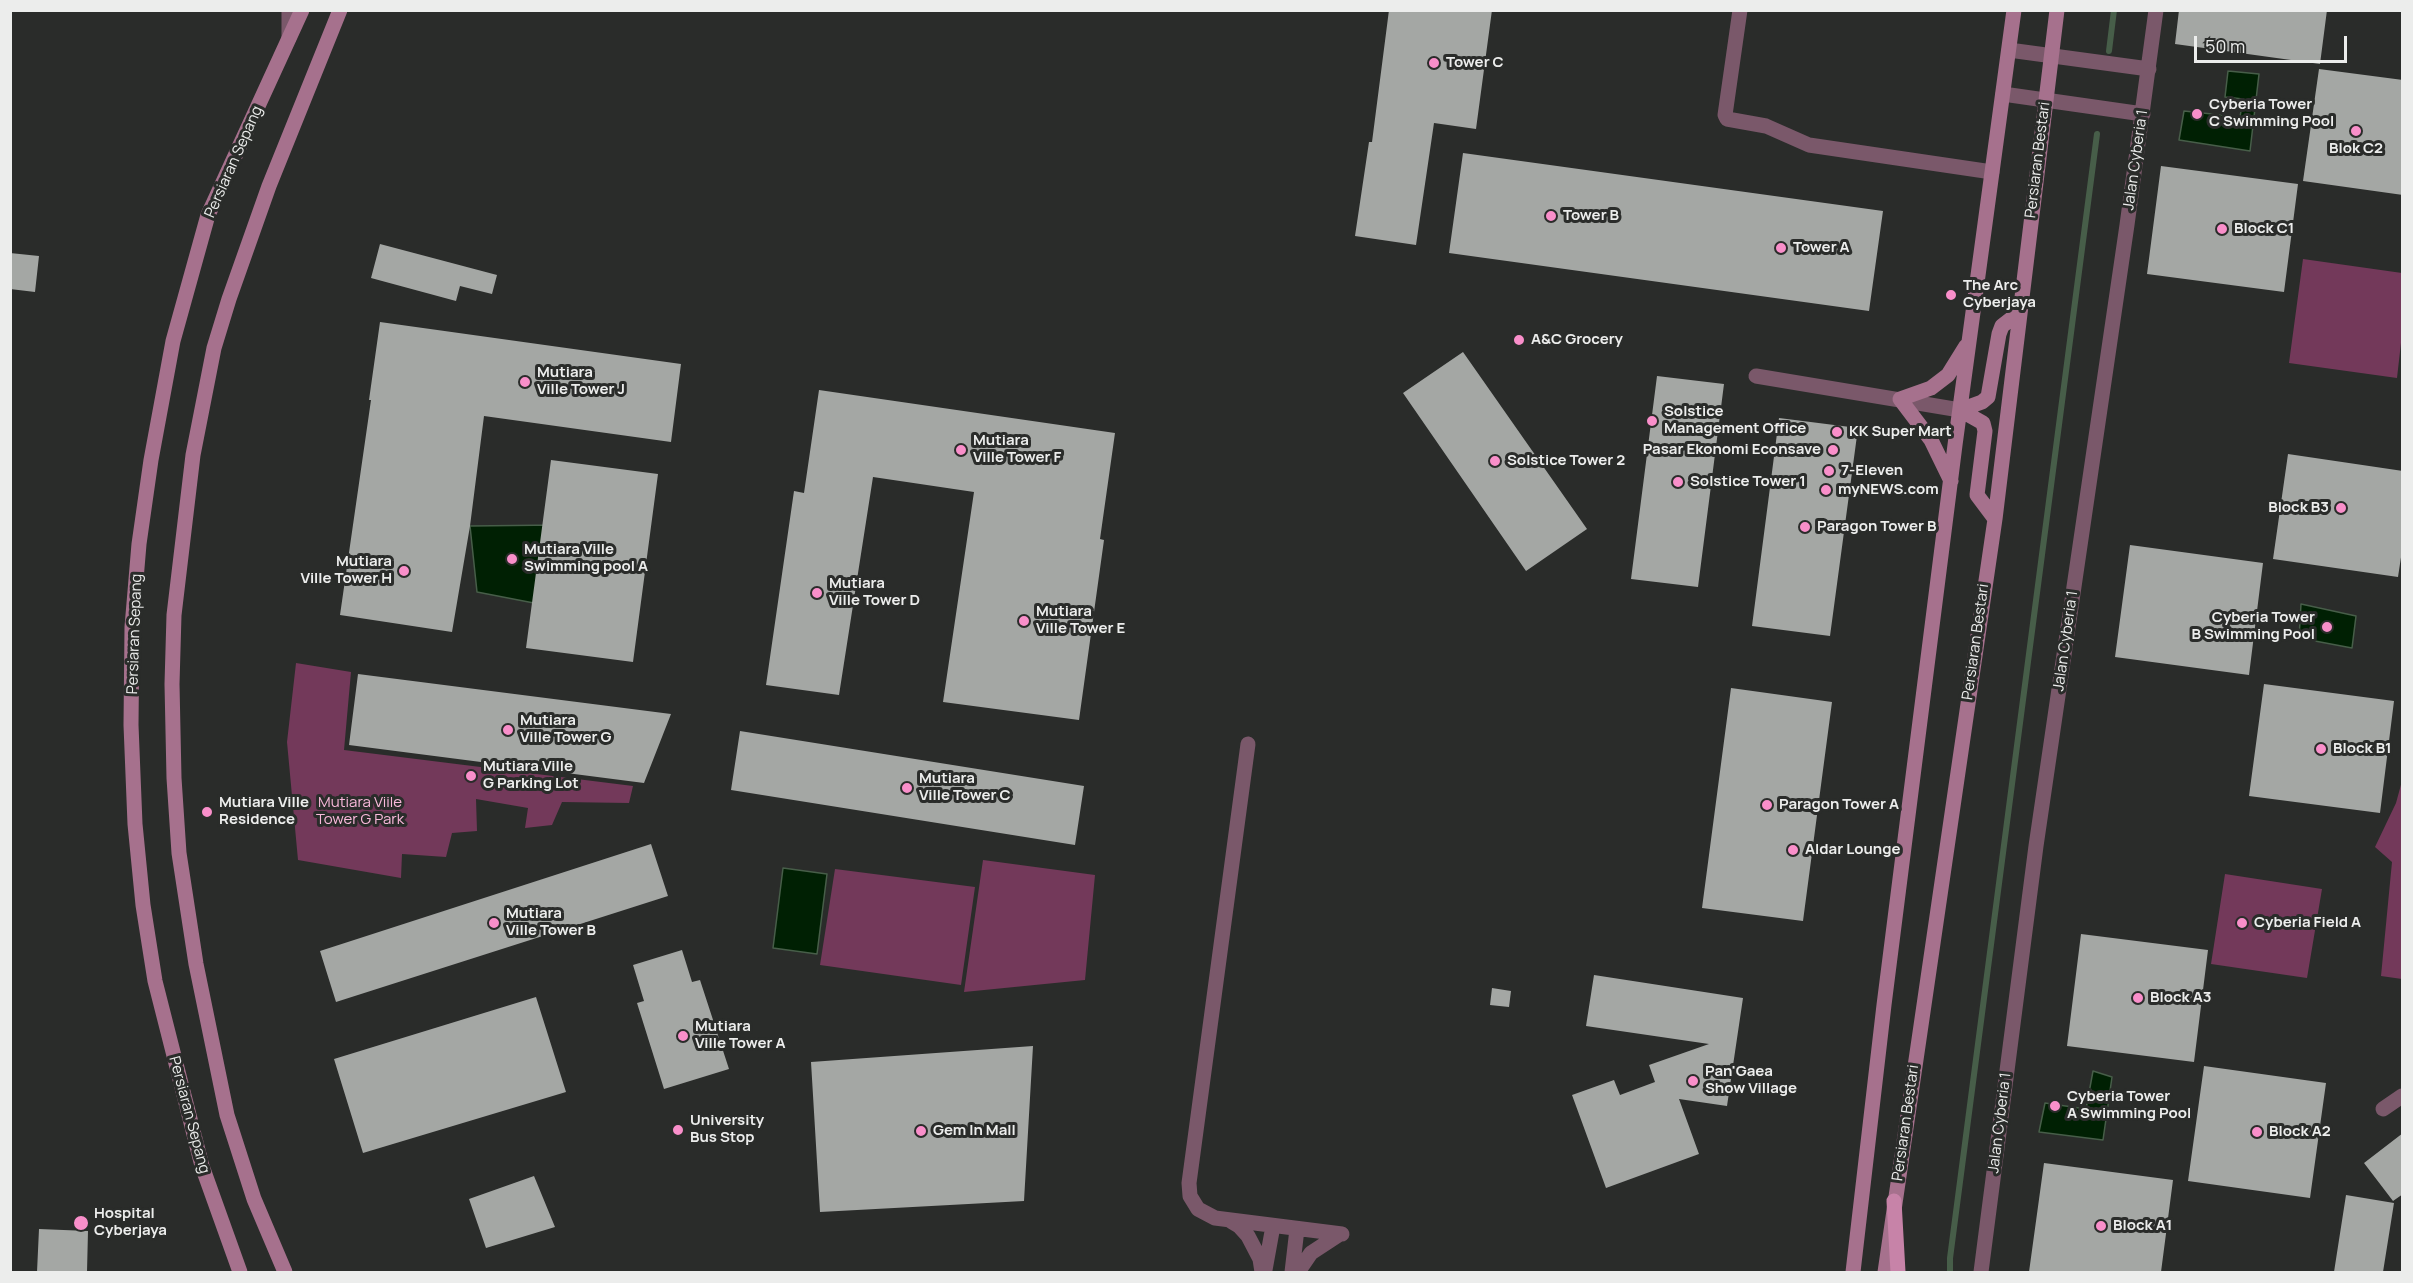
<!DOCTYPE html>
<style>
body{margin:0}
#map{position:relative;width:2413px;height:1283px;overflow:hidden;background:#2a2c2a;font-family:Manrope,sans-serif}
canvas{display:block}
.frame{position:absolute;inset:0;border:12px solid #ecedec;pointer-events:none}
.scale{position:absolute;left:2194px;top:36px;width:153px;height:27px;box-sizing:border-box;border:3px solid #ecedec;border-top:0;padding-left:8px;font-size:18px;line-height:21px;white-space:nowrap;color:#ecedec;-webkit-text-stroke:4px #2a2c2a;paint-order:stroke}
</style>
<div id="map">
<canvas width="2413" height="1283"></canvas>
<div class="frame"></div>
<div class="scale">50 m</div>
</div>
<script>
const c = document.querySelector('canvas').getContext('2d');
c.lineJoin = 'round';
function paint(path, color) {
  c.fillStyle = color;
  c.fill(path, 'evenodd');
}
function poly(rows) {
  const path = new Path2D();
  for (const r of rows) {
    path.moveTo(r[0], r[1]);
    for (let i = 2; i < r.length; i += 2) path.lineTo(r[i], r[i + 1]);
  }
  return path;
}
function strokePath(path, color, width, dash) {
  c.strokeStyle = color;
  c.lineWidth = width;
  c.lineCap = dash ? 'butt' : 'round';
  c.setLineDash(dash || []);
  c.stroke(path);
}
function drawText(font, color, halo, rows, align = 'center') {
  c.font = font + ' Manrope,sans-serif';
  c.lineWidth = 6;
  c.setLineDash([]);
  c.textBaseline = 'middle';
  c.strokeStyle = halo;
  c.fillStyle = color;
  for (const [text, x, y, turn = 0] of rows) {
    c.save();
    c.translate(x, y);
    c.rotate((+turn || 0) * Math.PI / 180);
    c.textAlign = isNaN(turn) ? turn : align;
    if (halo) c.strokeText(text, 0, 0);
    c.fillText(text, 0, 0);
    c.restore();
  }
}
const green = poly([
 [2303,259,2402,273,2402,334,2397,378,2289,363],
 [296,663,351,672,344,750,633,786,629,803,562,802,552,825,525,828,528,808,476,799,477,831,452,833,446,857,402,854,401,878,298,860,287,742],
 [2402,781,2402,979,2381,976,2392,862,2375,847,2396,803],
 [983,860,1095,875,1085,980,964,992],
 [835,869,975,887,961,985,820,965],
 [2225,874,2322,889,2307,978,2211,964]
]);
const water = poly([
 [2228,71,2259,74,2250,151,2179,140,2184,111,2240,117,2243,99,2225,97,2228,71],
 [557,525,539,604,477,592,470,526,557,525],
 [2301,604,2356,616,2352,648,2299,638,2301,604],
 [783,868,827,874,817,954,773,948,783,868],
 [2093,1071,2112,1077,2103,1140,2039,1132,2045,1103,2086,1109,2093,1071]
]);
const stream = poly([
 [2109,51,2114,10],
 [1950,1272,1950,1258,2097,134]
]);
const building = poly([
 [1389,10,1492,10,1476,129,1434,123,1416,245,1355,236,1369,142,1372,142],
 [2179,10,2327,10,2320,64,2175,44],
 [2319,69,2403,80,2403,195,2303,181],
 [1463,153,1883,211,1869,311,1449,253],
 [2161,166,2298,184,2284,292,2147,274],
 [380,244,497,275,492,294,460,286,456,301,371,278],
 [10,253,39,256,35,292,10,289],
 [380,322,681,364,671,442,484,416,470,526,452,632,340,615,371,400,369,400],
 [1463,352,1587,529,1526,571,1403,393],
 [1657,376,1724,384,1698,587,1631,579],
 [819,390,1115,433,1100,539,1104,540,1079,720,943,702,974,492,873,477,839,695,766,685,794,491,804,493],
 [1779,418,1858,428,1830,636,1752,626],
 [2288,454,2403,471,2403,544,2398,577,2273,559],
 [551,460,658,474,633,662,526,648],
 [2130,545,2263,563,2249,675,2115,657],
 [358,674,671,714,644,783,349,745],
 [2264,684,2394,701,2380,813,2249,796],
 [1731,688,1832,702,1803,921,1702,908],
 [740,731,1084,786,1075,845,731,790],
 [651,844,668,896,336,1002,320,951],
 [2081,934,2208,950,2194,1062,2067,1046],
 [682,950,692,982,700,980,729,1069,664,1089,637,1003,644,1001,633,965],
 [1594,975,1743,998,1727,1106,1679,1099,1699,1154,1606,1188,1572,1095,1614,1080,1620,1095,1655,1082,1649,1065,1709,1044,1586,1026],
 [1492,988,1511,991,1509,1007,1490,1005],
 [536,997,566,1092,363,1153,334,1059],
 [1033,1046,1024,1201,820,1212,811,1062],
 [2204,1066,2326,1083,2310,1198,2188,1181],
 [2403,1133,2403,1194,2393,1201,2364,1163],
 [2044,1163,2173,1180,2161,1272,2029,1272],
 [534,1176,555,1227,486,1248,469,1199],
 [2346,1195,2394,1203,2383,1272,2334,1272],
 [39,1229,88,1231,87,1272,37,1272]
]);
const street = poly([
 [289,10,289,38],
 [1740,10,1725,115,1727,119,1766,126,1809,145,1992,172],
 [2009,50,2149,69],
 [2003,94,2143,114],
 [1756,376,1960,410],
 [1248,744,1189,1183,1190,1196,1198,1209,1215,1218,1342,1234],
 [2383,1109,2402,1096],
 [1229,1220,1239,1226,1248,1236,1260,1259,1262,1272],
 [1265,1270,1273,1226],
 [1292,1272,1297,1229],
 [1298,1272,1311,1253,1340,1234],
 [1981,1272,2036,846,2127,225,2156,10]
]);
const secondary = poly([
 [1960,410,1983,423,1985,431,1977,495,1995,519],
 [1960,410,1982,402,1988,397,1999,334,2002,326,2020,312],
 [1951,481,1931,440,1900,399,1931,388,1948,375,1966,346],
 [240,1272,202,1166,155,981,143,905,135,824,131,725,132,627,139,544,151,460,173,341,208,215,302,10],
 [285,1272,254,1199,227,1115,196,964,179,853,174,778,172,684,174,615,193,455,214,348,229,299,269,186,340,10],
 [1853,1272,1884,1005,1955,445,2014,10],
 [1885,1272,1995,519,2057,10]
]);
const primary = poly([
 [1894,1201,1898,1272]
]);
const markers = [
 [1434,63,6,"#f98fca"],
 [2197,114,6,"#f98fca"],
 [2356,131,6,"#f98fca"],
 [1551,216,6,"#f98fca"],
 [2222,229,6,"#f98fca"],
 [1781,248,6,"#f98fca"],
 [1951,295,6,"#f98fca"],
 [1519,340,6,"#f98fca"],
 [525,382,6,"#f98fca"],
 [1652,421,6,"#f98fca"],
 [1837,432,6,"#f98fca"],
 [961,450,6,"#f98fca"],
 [1833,450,6,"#f98fca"],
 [1495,461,6,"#f98fca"],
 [1829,471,6,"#f98fca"],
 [1678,482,6,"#f98fca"],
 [1826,490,6,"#f98fca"],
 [2341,508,6,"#f98fca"],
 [1805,527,6,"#f98fca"],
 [512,559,6,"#f98fca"],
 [404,571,6,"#f98fca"],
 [817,593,6,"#f98fca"],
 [1024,621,6,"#f98fca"],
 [2327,627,6,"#f98fca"],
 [508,730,6,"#f98fca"],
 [2321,749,6,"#f98fca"],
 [471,776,6,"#f98fca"],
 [907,788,6,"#f98fca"],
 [1767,805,6,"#f98fca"],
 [207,812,6,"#f98fca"],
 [1793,850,6,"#f98fca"],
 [494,923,6,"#f98fca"],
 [2242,923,6,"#f98fca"],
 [2138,998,6,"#f98fca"],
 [683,1036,6,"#f98fca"],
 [1693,1081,6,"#f98fca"],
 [2055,1106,6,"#f98fca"],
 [678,1130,6,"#f98fca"],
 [921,1131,6,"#f98fca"],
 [2257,1132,6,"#f98fca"],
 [81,1223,8,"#f98fca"],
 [2101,1226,6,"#f98fca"]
];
const poiNames = [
 ["Tower C",1446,63],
 ["Cyberia Tower",2209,105],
 ["C Swimming Pool",2209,122],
 ["Blok C2",2356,149,"center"],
 ["Tower B",1563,216],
 ["Block C1",2234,229],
 ["Tower A",1793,248],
 ["The Arc",1963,286],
 ["Cyberjaya",1963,303],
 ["A&C Grocery",1531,340],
 ["Mutiara",537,373],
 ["Ville Tower J",537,390],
 ["Solstice",1664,412],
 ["Management Office",1664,429],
 ["KK Super Mart",1849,432],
 ["Mutiara",973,441],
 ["Ville Tower F",973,458],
 ["Pasar Ekonomi Econsave",1821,450,"right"],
 ["Solstice Tower 2",1507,461],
 ["7-Eleven",1841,471],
 ["Solstice Tower 1",1690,482],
 ["myNEWS.com",1838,490],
 ["Block B3",2329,508,"right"],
 ["Paragon Tower B",1817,527],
 ["Mutiara Ville",524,550],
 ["Swimming pool A",524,567],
 ["Mutiara",392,562,"right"],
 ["Ville Tower H",392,579,"right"],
 ["Mutiara",829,584],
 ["Ville Tower D",829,601],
 ["Mutiara",1036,612],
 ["Ville Tower E",1036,629],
 ["Cyberia Tower",2315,618,"right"],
 ["B Swimming Pool",2315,635,"right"],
 ["Mutiara",520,721],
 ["Ville Tower G",520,738],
 ["Block B1",2333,749],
 ["Mutiara Ville",483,767],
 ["G Parking Lot",483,784],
 ["Mutiara",919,779],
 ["Ville Tower C",919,796],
 ["Mutiara Ville",219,803],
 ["Residence",219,820],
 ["Paragon Tower A",1779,805],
 ["Aldar Lounge",1805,850],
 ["Mutiara",506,914],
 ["Ville Tower B",506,931],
 ["Cyberia Field A",2254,923],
 ["Block A3",2150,998],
 ["Mutiara",695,1027],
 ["Ville Tower A",695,1044],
 ["Pan'Gaea",1705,1072],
 ["Show Village",1705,1089],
 ["Cyberia Tower",2067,1097],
 ["A Swimming Pool",2067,1114],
 ["University",690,1121],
 ["Bus Stop",690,1138],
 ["Gem In Mall",933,1131],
 ["Block A2",2269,1132],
 ["Hospital",94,1214],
 ["Cyberjaya",94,1231],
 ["Block A1",2113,1226]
];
const streetNames = [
 ["Persiaran Bestari",2038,160,-83],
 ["Jalan Cyberia 1",2136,160,-82],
 ["Persiaran Sepang",234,162,-66],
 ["Persiaran Sepang",135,634,-88],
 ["Jalan Cyberia 1",2066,641,-82],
 ["Persiaran Bestari",1976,642,-82],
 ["Persiaran Sepang",189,1115,75],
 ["Persiaran Bestari",1906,1123,-82],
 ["Jalan Cyberia 1",2000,1123,-83]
];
const parkNames = [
 ["Mutiara Viile",360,803],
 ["Tower G Park",360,820]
];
paint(green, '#73395a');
paint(water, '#002003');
strokePath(water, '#475e49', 1.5);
strokePath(stream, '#475e49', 6);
paint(building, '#a4a7a4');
strokePath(street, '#7a586a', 15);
strokePath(secondary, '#a6718d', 15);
strokePath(primary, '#c783a8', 15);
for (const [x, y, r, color] of markers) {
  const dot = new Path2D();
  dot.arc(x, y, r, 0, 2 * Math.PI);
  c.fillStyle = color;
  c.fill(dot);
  strokePath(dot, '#2a2c2a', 2);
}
drawText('bold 15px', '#ecedec', '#2a2c2a', poiNames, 'left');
drawText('15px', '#ecedec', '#2a2c2a', streetNames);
drawText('15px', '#fab9db', '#2a2c2a', parkNames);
</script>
